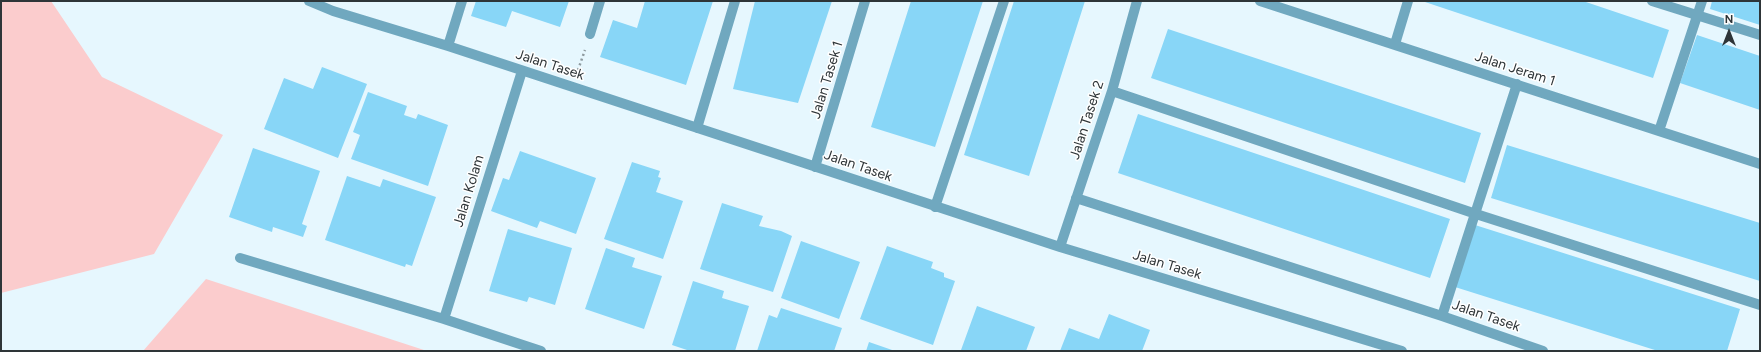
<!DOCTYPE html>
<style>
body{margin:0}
#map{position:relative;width:1761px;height:352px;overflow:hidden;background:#e6f7fe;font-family:Figtree,sans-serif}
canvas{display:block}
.frame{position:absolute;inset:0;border:2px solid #2e3538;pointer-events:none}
.north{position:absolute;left:1709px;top:12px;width:40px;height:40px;-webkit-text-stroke:3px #fff;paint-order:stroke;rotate:0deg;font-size:11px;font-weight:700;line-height:16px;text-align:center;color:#2e3538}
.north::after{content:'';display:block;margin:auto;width:14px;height:18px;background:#2e3538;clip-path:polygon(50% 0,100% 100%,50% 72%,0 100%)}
</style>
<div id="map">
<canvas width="1761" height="352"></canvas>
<div class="frame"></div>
<div class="north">N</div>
</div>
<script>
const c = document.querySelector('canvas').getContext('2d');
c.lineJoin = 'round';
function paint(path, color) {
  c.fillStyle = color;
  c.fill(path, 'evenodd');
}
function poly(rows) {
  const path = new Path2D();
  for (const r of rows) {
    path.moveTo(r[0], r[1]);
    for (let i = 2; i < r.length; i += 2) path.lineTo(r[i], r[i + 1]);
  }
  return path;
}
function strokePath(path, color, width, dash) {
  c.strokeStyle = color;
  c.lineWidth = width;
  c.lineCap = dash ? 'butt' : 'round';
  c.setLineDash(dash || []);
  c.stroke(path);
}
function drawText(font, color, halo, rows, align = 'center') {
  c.font = font + ' Figtree,sans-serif';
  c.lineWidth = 3;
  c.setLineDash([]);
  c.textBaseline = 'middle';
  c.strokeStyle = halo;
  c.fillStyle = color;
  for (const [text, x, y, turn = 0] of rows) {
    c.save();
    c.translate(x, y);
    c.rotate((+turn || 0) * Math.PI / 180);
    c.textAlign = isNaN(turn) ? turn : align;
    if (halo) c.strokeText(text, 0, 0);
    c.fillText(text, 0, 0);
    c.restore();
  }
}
const green = poly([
 [1,1,51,1,102,77,223,135,154,254,1,293],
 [206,279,427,351,143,351]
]);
const building = poly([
 [476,1,569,1,560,27,512,11,506,27,471,16],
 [645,1,713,1,686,85,600,57,613,20,637,28],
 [755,1,832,1,798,103,733,89],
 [911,1,983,1,935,147,871,127],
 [1014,1,1085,1,1029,176,964,155],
 [1422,1,1583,1,1669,30,1653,78],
 [1712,1,1760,1,1760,25,1710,9],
 [1168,29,1481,133,1465,183,1151,78],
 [1697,35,1760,56,1760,110,1680,83],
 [322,67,367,84,338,158,264,129,284,78,313,89],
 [368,92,407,106,404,115,416,119,418,114,448,125,428,186,351,159,360,135,353,132],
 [1138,114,1450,219,1430,278,1118,173],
 [1507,145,1760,223,1760,281,1491,198],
 [253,148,320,171,302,224,307,226,303,237,273,227,272,232,229,217],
 [520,151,596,178,576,234,540,221,537,228,491,211,503,178,509,180],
 [632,162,660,171,658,177,661,178,656,192,683,201,663,259,604,239],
 [347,176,380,187,383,179,436,197,412,266,406,264,405,267,325,240],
 [722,203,763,216,759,226,781,231,792,236,773,292,700,269],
 [1475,225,1740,309,1727,351,1658,351,1455,287],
 [508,229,572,248,555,305,529,297,527,302,489,291],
 [801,241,860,262,839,319,781,298],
 [887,246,933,262,931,268,944,273,944,277,955,281,933,345,860,319],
 [606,248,635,258,632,267,662,276,644,329,585,309],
 [693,281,724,291,722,298,749,306,735,351,690,351,672,345],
 [977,306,1035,327,1026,351,965,351,961,350],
 [781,308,842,328,834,351,757,351,769,315,777,318],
 [1109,314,1150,330,1142,351,1060,351,1069,328,1099,339],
 [869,342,895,351,866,351]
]);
const path = poly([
 [578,70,585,50]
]);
const minor = poly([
 [309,1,333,11,448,46,1060,247,1402,351],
 [1260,1,1760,164],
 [1652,1,1760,35],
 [590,34,600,1],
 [1395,44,1408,1],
 [448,46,462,1],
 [1112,91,1476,214,1760,305],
 [697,128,735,1],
 [1659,131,1702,1],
 [815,167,865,1],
 [1076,198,1442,316,1543,351],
 [935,207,1004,1],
 [1060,247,1112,91,1137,1],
 [240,258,444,319,541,351],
 [1442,316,1517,84],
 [444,319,522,71]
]);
const streetNames = [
 ["Jalan Tasek",550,65,18],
 ["Jalan Jeram 1",1515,69,18],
 ["Jalan Tasek 1",827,80,-73],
 ["Jalan Tasek 2",1087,120,-72],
 ["Jalan Tasek",858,166,19],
 ["Jalan Kolam",469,191,-73],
 ["Jalan Tasek",1167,265,17],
 ["Jalan Tasek",1486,316,19]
];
paint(green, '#fbcccd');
paint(building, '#88d6f7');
strokePath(path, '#8e9a9f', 2.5, [2, 3]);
strokePath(minor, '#70a8bf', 10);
drawText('14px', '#2e3538', '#fff', streetNames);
</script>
